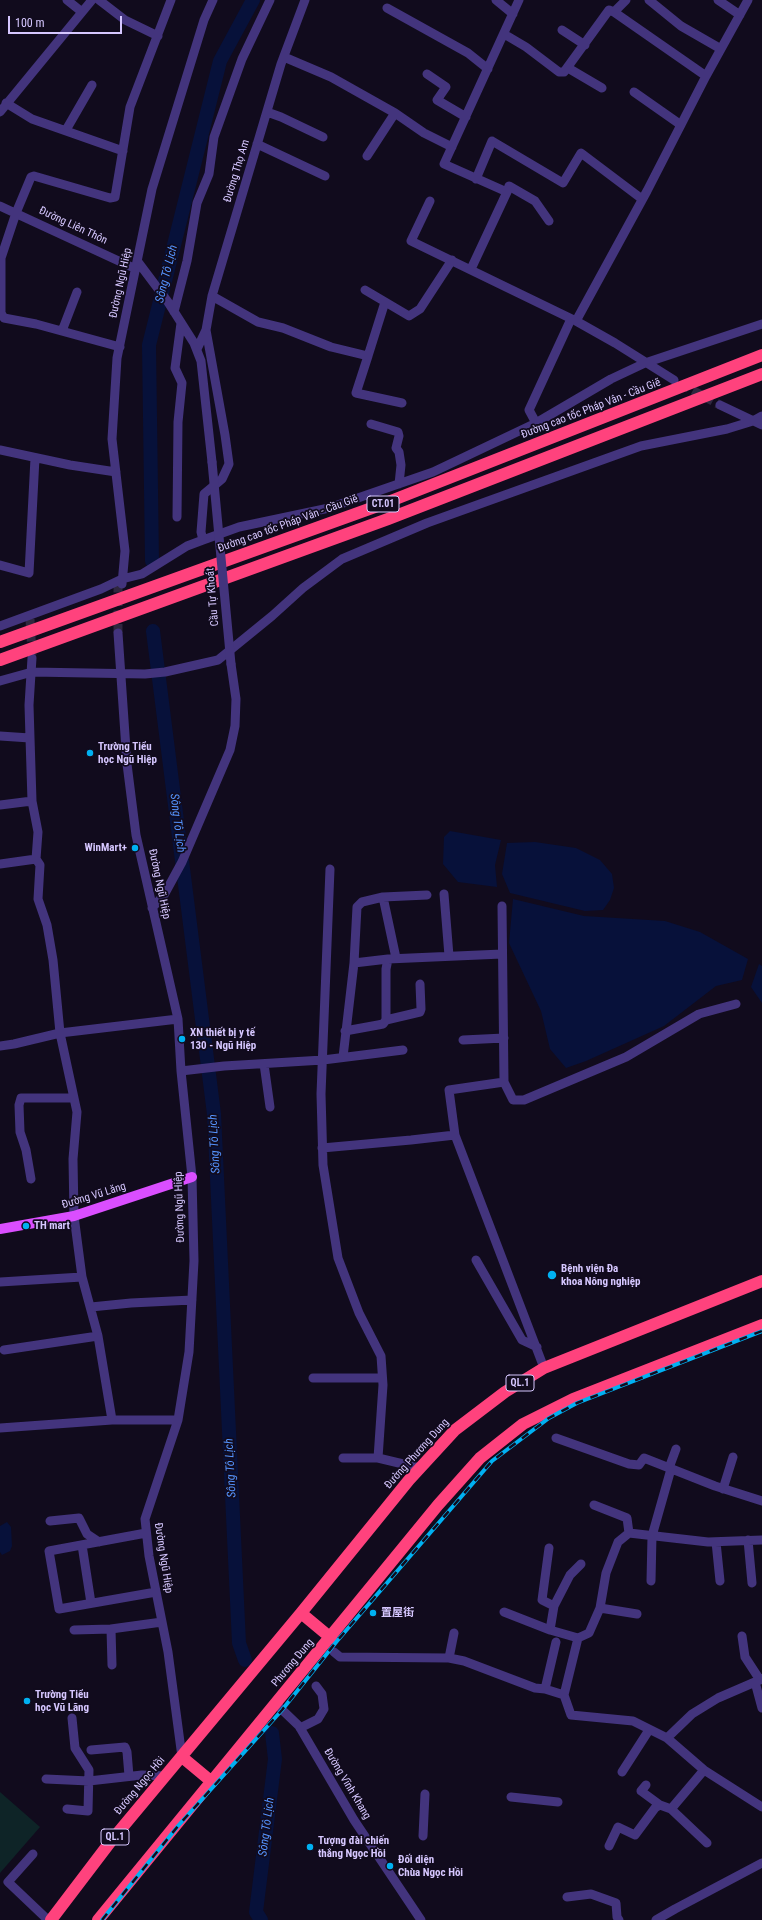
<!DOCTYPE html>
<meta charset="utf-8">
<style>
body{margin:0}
#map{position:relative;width:762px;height:1920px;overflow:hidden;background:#110b1d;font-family:"Roboto Condensed",sans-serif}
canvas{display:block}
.scale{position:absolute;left:8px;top:16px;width:114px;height:18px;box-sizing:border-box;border:2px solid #d6c7ff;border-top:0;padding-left:5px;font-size:12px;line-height:14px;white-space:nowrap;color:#d6c7ff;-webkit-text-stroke:3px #110b1d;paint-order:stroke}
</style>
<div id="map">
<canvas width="762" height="1920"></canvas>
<div class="scale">100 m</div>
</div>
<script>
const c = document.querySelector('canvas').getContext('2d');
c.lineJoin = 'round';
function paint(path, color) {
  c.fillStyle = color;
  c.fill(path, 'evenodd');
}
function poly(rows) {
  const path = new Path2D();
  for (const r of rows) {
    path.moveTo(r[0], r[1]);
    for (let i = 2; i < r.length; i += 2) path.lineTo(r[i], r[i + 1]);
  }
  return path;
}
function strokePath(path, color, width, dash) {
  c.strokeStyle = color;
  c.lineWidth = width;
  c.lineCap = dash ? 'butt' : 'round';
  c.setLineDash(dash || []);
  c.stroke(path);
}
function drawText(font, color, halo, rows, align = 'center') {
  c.font = font + ' "Roboto Condensed","Noto Sans SC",sans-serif';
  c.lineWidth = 3.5;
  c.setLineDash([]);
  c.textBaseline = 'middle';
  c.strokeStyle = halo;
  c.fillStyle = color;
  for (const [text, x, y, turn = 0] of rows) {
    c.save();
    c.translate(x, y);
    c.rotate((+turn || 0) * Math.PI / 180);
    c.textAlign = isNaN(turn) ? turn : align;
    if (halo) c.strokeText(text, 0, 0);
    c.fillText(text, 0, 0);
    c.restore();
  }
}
const green = poly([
 [0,1792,40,1827,0,1873]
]);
const water = poly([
 [450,831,501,840,495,865,497,887,458,882,443,864,444,837],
 [535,842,576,848,600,860,612,874,614,888,610,900,603,910,585,911,510,893,502,874,507,843],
 [513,899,584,916,665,921,700,932,748,959,742,980,716,986,664,1026,586,1061,566,1068,550,1049,541,1011,509,943],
 [759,964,762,966,762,1003,751,987],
 [7,1522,11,1527,12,1546,10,1551,2,1555,0,1552,0,1526]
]);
const river = poly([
 [152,561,149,345,220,61,253,0],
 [153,631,214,1114,239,1643,245,1660],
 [261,1920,256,1912,275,1759,272,1733]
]);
const minorTunnel = poly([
 [681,384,720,405],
 [30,619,32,655],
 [118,633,118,586]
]);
const minor = poly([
 [67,0,82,12],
 [99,0,125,20,158,36],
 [496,0,513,14],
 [519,0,444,164,507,192,509,186,535,201,549,221],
 [649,0,681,26,721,49],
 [718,0,740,15],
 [387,8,468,53,488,69],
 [614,12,626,0],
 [562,30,585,45],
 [504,34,526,47,559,72,564,72,609,10,614,12,706,76],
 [284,57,331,77,395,113,424,133,452,147],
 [568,68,602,88],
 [427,74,446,87,437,100,466,117],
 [634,92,681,125],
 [6,103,32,119,123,151],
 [0,112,92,0],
 [267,112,281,117,323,137],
 [66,130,92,85],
 [257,144,325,176],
 [367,156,395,113],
 [476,179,492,141,563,183,581,153,642,199],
 [430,201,411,241,576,321,615,343,674,380],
 [0,206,136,269],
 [138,262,168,302,194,343,201,361,212,462],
 [471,269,507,192],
 [365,290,409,316,420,309,452,260],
 [212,296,258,322,283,328,331,347,368,356,356,393,402,403],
 [174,312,187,261,197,203,209,174,214,137,242,59,270,0],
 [576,321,647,191,706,76,748,0],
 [62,331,77,292],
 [120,347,36,324,4,318,1,313,1,258,16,213,31,177,34,176,110,198,115,197,130,107,171,0],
 [197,349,206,330,212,296,281,64,305,0],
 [368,356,385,302],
 [720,405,762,425],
 [536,423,529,410,571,319],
 [371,424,398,432,399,436,396,448,399,452,401,465,399,484],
 [0,450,70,465,116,472],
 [177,517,178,422,182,383,175,368,181,323],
 [203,540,201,532,204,494,222,479,229,464,225,435,206,330],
 [0,565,29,573,35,458],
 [122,584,125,551,112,439,117,358,152,189,204,20,213,0],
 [0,626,101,589,122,579,142,574,187,546,203,540,239,527,329,508,433,472,536,423,611,379,645,363,762,324],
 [118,633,127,764,136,835,178,1019,181,1071,192,1177,194,1261,189,1352,178,1420,145,1519,149,1556,168,1652,182,1757],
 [32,658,29,705,30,738,32,801,38,832,36,859,40,865,38,899,47,925,53,960,60,1033,77,1112,73,1159,74,1216,82,1277,98,1336,112,1420],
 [0,681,32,672,145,674,165,672,218,660,272,616,303,588,342,559,427,523,641,446,727,429,753,421,762,416],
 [0,736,30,738],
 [0,805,32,801],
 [0,864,36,859],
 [330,869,321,1094,323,1165,338,1258,359,1313,381,1356,383,1385,378,1458],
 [444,894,449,956],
 [502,906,504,1082],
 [152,908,164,895,182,862,230,750,235,726,236,699,231,664],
 [396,958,383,897,427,895],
 [354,963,357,907,362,902,383,897],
 [386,1020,420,1012,421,1009,420,984],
 [345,1031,378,1025,383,1024,386,1020,386,969,388,959,502,954],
 [463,1040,504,1038],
 [0,1046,14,1044,60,1033,178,1019],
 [343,1057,354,963,388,959],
 [264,1064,270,1107],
 [181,1071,224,1066,323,1060,403,1050],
 [322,1148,411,1140,455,1135],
 [31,1179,26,1150,20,1132,19,1105,21,1098,73,1098],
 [476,1260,522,1340,537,1347],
 [0,1282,82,1277],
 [91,1307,131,1303,192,1300],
 [4,1350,98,1336],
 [544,1368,455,1135,449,1090,504,1082,513,1100,524,1100,626,1057,699,1014,736,1004],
 [313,1378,382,1378],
 [0,1428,112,1420,178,1420],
 [556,1438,629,1464,639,1465,644,1458,715,1486,762,1501],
 [343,1458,378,1458,420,1468],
 [669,1468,676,1449],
 [723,1489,733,1457],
 [50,1521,79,1518,87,1534,99,1542],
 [146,1533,49,1551,59,1609,156,1592],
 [629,1533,708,1542,762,1540],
 [748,1540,752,1583],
 [716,1542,720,1581],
 [82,1545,91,1603],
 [549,1548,542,1600,554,1606],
 [651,1581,652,1536,671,1469],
 [600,1608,637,1614],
 [504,1612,550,1630],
 [74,1630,111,1629],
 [742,1636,745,1657,760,1680],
 [578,1638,550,1630,554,1606,570,1575,581,1564],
 [334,1652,340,1657,449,1658,464,1661,535,1688,545,1689,564,1695,571,1715,633,1721,667,1738,704,1770,762,1807],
 [449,1658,454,1633],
 [112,1665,111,1629,162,1622],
 [755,1682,762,1708],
 [545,1689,556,1642],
 [564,1695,578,1638,589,1633,600,1608,606,1573,618,1542,629,1533,627,1518,594,1505],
 [276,1704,299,1726,354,1820,421,1920],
 [300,1728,318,1719,324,1709,322,1694,316,1686],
 [667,1738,692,1714,718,1698,762,1679],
 [91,1750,125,1747,127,1752,129,1776],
 [704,1770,671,1809,707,1843],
 [622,1772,649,1730],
 [46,1779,89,1781,142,1775,166,1776],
 [646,1785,641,1791,660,1805],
 [511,1797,558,1802],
 [67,1809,88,1811,89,1770,75,1748,72,1718],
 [423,1836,425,1794],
 [609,1846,618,1827,635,1835,655,1808,660,1805,671,1809],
 [33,1854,8,1882,48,1920],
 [567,1897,591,1894,616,1903,617,1917,619,1920],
 [656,1920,675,1909,762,1863]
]);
const major = poly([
 [0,1229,74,1216,192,1177]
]);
const highway = poly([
 [0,642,383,504,762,355],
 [0,660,388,519,762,374],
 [301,1613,331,1638],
 [182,1757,212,1782],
 [51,1920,111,1841,301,1613,409,1480,455,1430,505,1392,544,1368,762,1281],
 [98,1920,438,1505,480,1458,523,1424,573,1399,762,1325]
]);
const rail = poly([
 [102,1920,178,1826,282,1710,337,1641,492,1461,549,1418,577,1403,762,1331]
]);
const minorBridge = poly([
 [212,462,231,664]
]);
const markers = [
 [90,753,4,"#00b1f2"],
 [135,848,4,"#00b1f2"],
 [182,1039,4,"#00b1f2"],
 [26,1226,4,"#00b1f2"],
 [552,1275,5,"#00b1f2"],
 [373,1613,4,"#00b1f2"],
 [27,1701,4,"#00b1f2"],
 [310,1847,4,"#00b1f2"],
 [390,1866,4,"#00b1f2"]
];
const shields = [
 [383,504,32],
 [520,1383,28],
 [115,1837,28]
];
const shieldNames = [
 ["CT.01",383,504],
 ["QL.1",520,1383],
 ["QL.1",115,1837]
];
const streetNames = [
 ["Đường Thọ Am",237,171,-73],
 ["Đường Liên Thôn",73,226,25],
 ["Đường Ngũ Hiệp",121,283,-78],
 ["Đường cao tốc Pháp Vân - Cầu Giẽ",591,409,-21],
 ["Đường cao tốc Pháp Vân - Cầu Giẽ",288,524,-20],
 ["Cầu Tự Khoát",213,597,-95],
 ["Đường Ngũ Hiệp",159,884,78],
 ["Đường Vũ Lăng",94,1196,-17],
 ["Đường Ngũ Hiệp",180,1207,-92],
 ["Đường Phương Dung",417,1454,-48],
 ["Đường Ngũ Hiệp",163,1558,81],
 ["Phương Dung",293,1663,-50],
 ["Đường Vĩnh Khang",347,1784,59],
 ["Đường Ngọc Hồi",140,1786,-50]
];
const poiNames = [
 ["Trường Tiểu",98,747],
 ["học Ngũ Hiệp",98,760],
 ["WinMart+",127,848,"right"],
 ["XN thiết bị y tế",190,1033],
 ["130 - Ngũ Hiệp",190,1046],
 ["TH mart",34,1226],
 ["Bệnh viện Đa",561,1269],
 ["khoa Nông nghiệp",561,1282],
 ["置屋街",381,1613],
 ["Trường Tiểu",35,1695],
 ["học Vũ Lăng",35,1708],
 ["Tượng đài chiến",318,1841],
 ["thắng Ngọc Hồi",318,1854],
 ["Đối diện",398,1860],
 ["Chùa Ngọc Hồi",398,1873]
];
const waterNames = [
 ["Sông Tô Lịch",167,274,-76],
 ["Sông Tô Lịch",177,823,83],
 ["Sông Tô Lịch",215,1144,-93],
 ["Sông Tô Lịch",231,1468,-93],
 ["Sông Tô Lịch",267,1827,-83]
];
paint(green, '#0e2427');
paint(water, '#07113a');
strokePath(river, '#07113a', 14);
strokePath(minorTunnel, '#2f273f', 9, [9, 4.5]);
strokePath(minor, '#43347d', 9);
strokePath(major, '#da4eff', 10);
strokePath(highway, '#ff427d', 12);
strokePath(rail, '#00b1f2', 4);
strokePath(rail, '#110b1d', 2.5, [8]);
strokePath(minorBridge, '#43347d', 9);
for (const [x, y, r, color] of markers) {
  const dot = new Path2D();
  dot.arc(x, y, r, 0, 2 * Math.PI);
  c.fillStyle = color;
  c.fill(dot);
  strokePath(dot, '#110b1d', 1.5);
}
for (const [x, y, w] of shields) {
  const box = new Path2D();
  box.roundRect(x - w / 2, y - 8, w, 16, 3);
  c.fillStyle = '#110b1d';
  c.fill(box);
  strokePath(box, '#d6c7ff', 1);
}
drawText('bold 10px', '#d6c7ff', null, shieldNames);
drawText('11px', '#d6c7ff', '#110b1d', streetNames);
drawText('bold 11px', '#d6c7ff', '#110b1d', poiNames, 'left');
drawText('italic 12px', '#5594ff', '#110b1d', waterNames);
</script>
